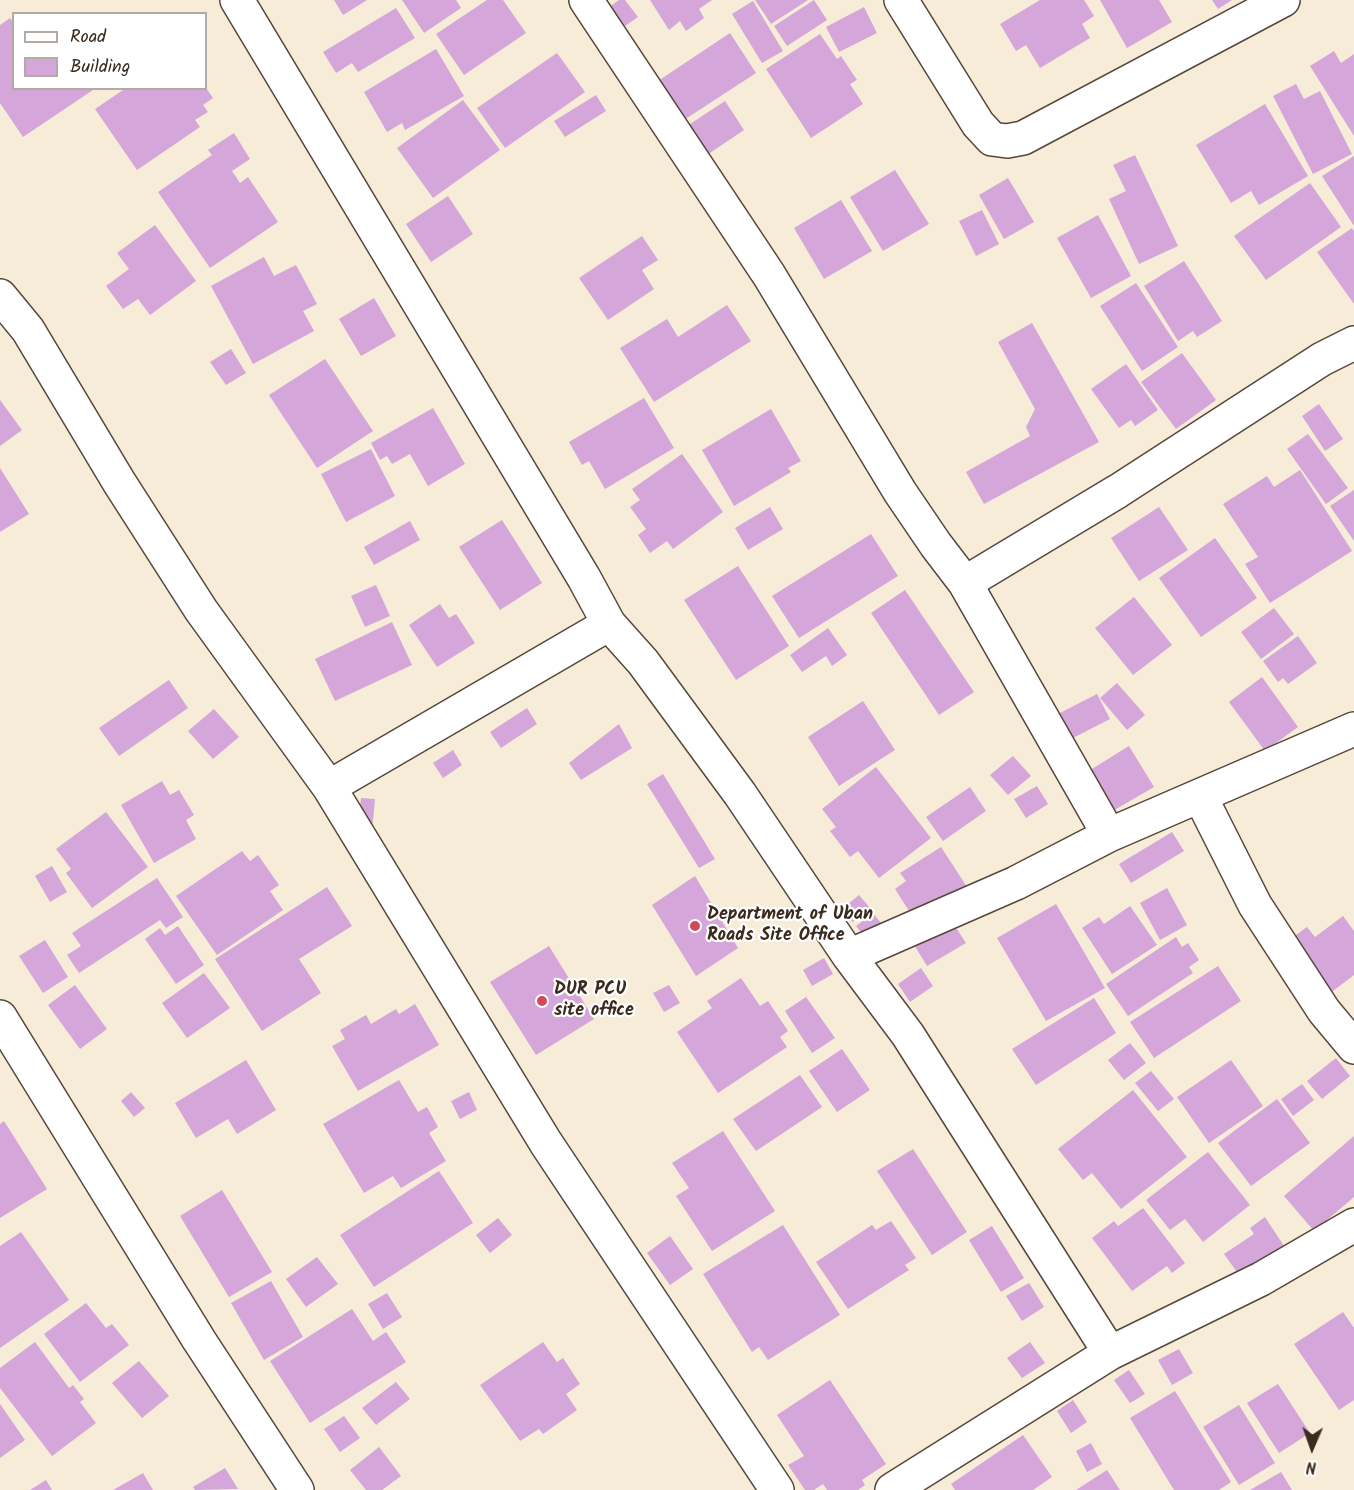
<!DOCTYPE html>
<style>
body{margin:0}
#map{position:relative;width:1354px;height:1490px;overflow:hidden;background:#f6ecd8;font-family:Kalam,sans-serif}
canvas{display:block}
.legend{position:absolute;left:12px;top:12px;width:195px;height:78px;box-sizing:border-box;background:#fff;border:2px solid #b1aaa5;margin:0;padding:8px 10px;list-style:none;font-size:18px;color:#3b2a1e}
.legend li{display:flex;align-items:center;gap:12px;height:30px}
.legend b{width:30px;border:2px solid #b1aaa5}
.north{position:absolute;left:1282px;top:1418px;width:60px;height:60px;-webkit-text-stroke:4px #fff;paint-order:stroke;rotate:182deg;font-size:16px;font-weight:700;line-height:24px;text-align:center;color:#3b2a1e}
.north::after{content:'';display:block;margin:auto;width:21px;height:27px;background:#3b2a1e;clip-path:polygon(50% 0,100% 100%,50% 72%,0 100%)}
</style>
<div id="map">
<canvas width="1354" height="1490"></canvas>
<ul class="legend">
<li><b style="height:8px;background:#fff"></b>Road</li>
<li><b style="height:16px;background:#d4a6da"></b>Building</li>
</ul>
<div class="north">N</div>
</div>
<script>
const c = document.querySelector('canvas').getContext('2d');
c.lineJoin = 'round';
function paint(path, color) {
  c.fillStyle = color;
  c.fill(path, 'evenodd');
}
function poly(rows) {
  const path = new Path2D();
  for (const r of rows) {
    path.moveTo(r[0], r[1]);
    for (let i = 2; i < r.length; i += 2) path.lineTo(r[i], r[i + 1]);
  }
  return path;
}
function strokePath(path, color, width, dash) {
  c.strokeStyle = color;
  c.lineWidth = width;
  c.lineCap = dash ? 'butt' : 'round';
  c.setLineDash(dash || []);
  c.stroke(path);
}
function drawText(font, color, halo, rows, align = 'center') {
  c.font = font + ' Kalam,sans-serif';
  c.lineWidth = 4.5;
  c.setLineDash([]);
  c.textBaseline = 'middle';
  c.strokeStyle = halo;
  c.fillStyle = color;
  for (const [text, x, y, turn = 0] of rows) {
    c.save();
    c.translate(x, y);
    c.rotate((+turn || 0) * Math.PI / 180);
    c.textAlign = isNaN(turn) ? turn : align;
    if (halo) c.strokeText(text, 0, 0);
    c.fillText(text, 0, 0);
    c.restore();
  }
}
const building = poly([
 [334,0,367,0,343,15],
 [402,0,456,0,461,8,424,33],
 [487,0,503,0,526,33,464,75,436,34],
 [619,0,625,0,638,17,618,31,604,11],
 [650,0,712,0,699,9,704,18,686,31,680,21,669,30],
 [755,0,808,0,771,24],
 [814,0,827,20,787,46,774,26],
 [1040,0,1084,0,1094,16,1082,24,1090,38,1040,68,1026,45,1016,51,1000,24],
 [1100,0,1159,0,1172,22,1127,48],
 [1212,0,1232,0,1218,9],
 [753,1,783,51,762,63,732,14],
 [864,7,877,33,839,52,826,27],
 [396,8,415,38,358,72,352,63,336,73,323,52],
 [10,18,14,23,14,88,96,88,23,137,0,103,0,25],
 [730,33,756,73,684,120,658,81],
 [820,34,837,59,841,56,857,80,850,84,863,104,811,138,766,69],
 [436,49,464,96,405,130,402,123,387,132,364,92],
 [1334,51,1341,63,1354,54,1354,136,1310,66],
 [557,53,585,92,505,148,477,108],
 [1296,84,1304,99,1320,91,1352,154,1313,174,1273,96],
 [126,88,206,88,213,98,203,105,208,112,195,120,200,127,137,170,95,109],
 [596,95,606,111,565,137,554,121],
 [463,100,500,150,433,198,397,148],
 [725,101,744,130,707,155,687,126],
 [1265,104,1308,176,1259,205,1251,191,1231,203,1196,145],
 [234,133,250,159,232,171,240,183,248,177,278,222,210,268,158,192,212,155,208,150],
 [1135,155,1178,246,1139,264,1109,199,1126,191,1113,165],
 [1354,156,1354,226,1322,176],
 [895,170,929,224,883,251,850,197],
 [1008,178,1034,222,1004,239,979,195],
 [1310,183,1341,227,1266,280,1234,236],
 [448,196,473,234,431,262,406,224],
 [841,200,872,251,824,279,794,228],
 [982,210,999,244,976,256,959,221],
 [1098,215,1131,276,1091,298,1057,238],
 [155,225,196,281,150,315,138,299,123,309,106,286,129,269,117,253],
 [1352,228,1354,231,1354,304,1317,252],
 [642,236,658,260,642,270,654,289,608,320,579,278],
 [264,257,274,276,296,265,317,304,303,311,314,331,253,364,211,286],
 [1184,261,1222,321,1197,337,1193,331,1178,341,1144,286],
 [1136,283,1178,347,1142,371,1100,306],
 [374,298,396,336,361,356,339,319],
 [727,305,751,341,654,402,620,348,667,319,678,337],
 [1032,323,1099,442,984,504,966,472,1030,436,1026,427,1035,409,998,342],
 [231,349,246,373,226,385,210,362],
 [1182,353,1216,400,1176,429,1141,382],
 [325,359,373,431,317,468,269,395],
 [1126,364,1158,410,1135,426,1131,420,1119,428,1091,389],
 [644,398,674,448,605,489,589,461,582,465,569,442],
 [0,400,22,430,0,446],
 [1319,404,1343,439,1325,451,1302,416],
 [433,408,465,464,428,486,410,454,392,464,387,456,380,460,371,443],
 [771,409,801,461,788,468,791,472,734,506,702,450],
 [1308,434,1348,488,1326,504,1287,449],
 [371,449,395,496,346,522,321,474],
 [682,454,723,512,673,549,667,541,650,553,638,535,646,529,630,507,640,500,632,489],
 [0,468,29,514,0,532],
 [1300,470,1352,551,1270,603,1245,564,1258,557,1223,504,1267,476,1274,487],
 [1354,490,1354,541,1330,506],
 [770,507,783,529,748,550,735,528],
 [1159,507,1188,550,1139,581,1111,538],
 [502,520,542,583,500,610,459,547],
 [410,521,420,540,374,565,364,547],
 [871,534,898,576,799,638,772,596],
 [1215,538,1257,598,1201,637,1159,578],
 [738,566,789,646,736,680,684,600],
 [376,585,390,616,365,627,351,596],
 [905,590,974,692,939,715,871,613],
 [1134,597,1172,645,1133,675,1095,628],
 [440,604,449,618,456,614,475,643,437,667,409,625],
 [1274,608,1294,634,1261,659,1241,632],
 [392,622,412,665,335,701,315,659],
 [828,628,847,655,832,666,826,656,802,672,790,655],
 [1298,636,1317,663,1288,684,1283,678,1278,682,1263,661],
 [1262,677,1298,727,1265,751,1229,702],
 [169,680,188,708,119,756,99,728],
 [1117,683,1145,715,1127,730,1100,698],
 [1097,694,1110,719,1073,738,1060,713],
 [863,701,895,750,839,786,808,737],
 [527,708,537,724,501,748,490,732],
 [214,709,239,737,213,759,188,731],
 [619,724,632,748,581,780,569,763],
 [1129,746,1154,787,1111,812,1087,772],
 [453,750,462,765,443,778,433,763],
 [1013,756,1031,776,1008,795,990,775],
 [876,767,931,838,879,878,858,851,850,857,830,831,836,827,822,809],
 [663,774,715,859,699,868,647,784],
 [162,781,170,795,179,790,194,815,186,820,196,839,154,863,121,805],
 [1037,786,1048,804,1026,818,1014,799],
 [970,787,986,811,943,841,926,817],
 [361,798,375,799,372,831,358,829],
 [106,812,148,867,92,908,66,873,71,869,56,849],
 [1172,832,1184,851,1131,883,1119,864],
 [941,847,969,890,913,917,895,889,906,881,900,873],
 [242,851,250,861,258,855,279,885,270,891,283,910,217,955,176,896],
 [52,866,67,892,50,902,35,876],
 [695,876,738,948,696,976,652,905],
 [157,878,183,917,166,928,160,920,79,973,67,955,81,946,72,933],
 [327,887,352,926,299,959,321,993,262,1031,215,959],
 [1167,888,1187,925,1160,940,1140,903],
 [859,895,870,908,853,922,842,909],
 [1056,904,1105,988,1046,1021,997,938],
 [1130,906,1157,945,1112,974,1082,928,1099,917,1104,924],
 [873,913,885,928,868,941,856,926],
 [1343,916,1354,931,1354,975,1329,994,1289,940,1307,927,1315,937],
 [949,917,966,943,927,966,911,940],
 [178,926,204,965,176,984,145,939,160,928,165,935],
 [1176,937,1182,947,1188,943,1199,960,1189,967,1193,973,1128,1016,1106,984],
 [45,940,68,977,43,993,19,956],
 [549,946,594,1019,536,1055,490,982],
 [824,958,833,974,812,986,803,970],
 [1218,966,1241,1001,1154,1058,1130,1022],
 [921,968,933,986,910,1002,898,984],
 [204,973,230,1008,187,1038,162,1003],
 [741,978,760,1006,768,1001,788,1031,780,1037,787,1047,718,1093,677,1032,712,1008,707,1001],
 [75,985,107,1029,80,1049,48,1005],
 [669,985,680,1003,664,1012,653,993],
 [806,997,835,1038,812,1053,785,1011],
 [1094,998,1116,1033,1036,1085,1012,1049],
 [415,1004,439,1045,358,1091,332,1046,345,1039,340,1030,366,1015,371,1024,396,1009,399,1014],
 [1130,1043,1146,1063,1124,1080,1108,1060],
 [842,1049,870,1090,837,1112,809,1071],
 [1336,1058,1350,1076,1322,1099,1307,1081],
 [246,1060,276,1110,237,1134,228,1119,196,1138,175,1103],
 [1231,1060,1263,1106,1209,1143,1177,1097],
 [1151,1071,1174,1099,1158,1111,1135,1083],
 [800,1075,822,1107,756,1151,733,1119],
 [399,1080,418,1112,427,1107,438,1127,429,1133,446,1161,401,1188,393,1176,364,1193,323,1124],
 [1302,1084,1314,1100,1293,1116,1281,1099],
 [1133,1090,1187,1157,1121,1209,1092,1173,1083,1180,1058,1149],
 [131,1092,145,1108,134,1117,121,1101],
 [469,1092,477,1110,460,1119,451,1101],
 [1277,1099,1310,1143,1251,1186,1218,1143],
 [4,1121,47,1189,0,1218,0,1124],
 [723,1131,775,1211,712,1251,676,1196,689,1188,672,1163],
 [1354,1136,1354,1197,1314,1231,1284,1196],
 [913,1149,967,1232,932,1255,877,1171],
 [1208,1152,1250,1205,1203,1242,1185,1219,1170,1230,1146,1200],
 [439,1171,473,1223,374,1287,340,1235],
 [222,1190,272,1272,229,1297,180,1216],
 [1143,1208,1185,1263,1172,1273,1167,1266,1132,1291,1092,1238,1114,1221,1118,1226],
 [1265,1217,1284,1246,1239,1275,1224,1254,1254,1234,1250,1228],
 [498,1218,512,1235,490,1253,476,1235],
 [891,1221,916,1258,905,1265,909,1270,848,1309,816,1262,872,1225,876,1230],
 [783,1225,840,1315,768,1360,759,1347,752,1352,703,1274],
 [992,1226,1024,1278,1001,1292,969,1240],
 [21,1232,69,1300,0,1348,0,1246],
 [670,1236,693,1269,670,1285,647,1253],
 [317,1257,338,1284,306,1307,286,1279],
 [271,1281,303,1337,264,1360,231,1303],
 [1029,1283,1044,1307,1022,1321,1006,1296],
 [387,1293,402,1317,383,1329,368,1304],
 [86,1303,106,1328,112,1324,129,1345,80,1382,44,1334],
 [352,1309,373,1341,386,1332,406,1362,310,1423,270,1361],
 [1343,1312,1354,1328,1354,1400,1339,1410,1294,1344],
 [35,1342,69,1388,73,1385,84,1399,80,1402,96,1423,52,1456,0,1388,0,1368],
 [543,1342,557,1362,563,1358,580,1384,566,1394,577,1410,543,1434,539,1429,520,1441,480,1385],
 [1030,1342,1045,1363,1022,1378,1007,1358],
 [1179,1349,1193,1373,1172,1385,1158,1360],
 [139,1361,169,1396,142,1418,112,1383],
 [1129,1370,1145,1394,1130,1403,1114,1380],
 [830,1380,886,1464,862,1480,865,1485,858,1490,827,1490,823,1484,814,1490,805,1490,788,1465,804,1456,777,1415],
 [396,1382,410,1399,376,1425,362,1408],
 [1278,1384,1310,1433,1279,1453,1247,1403],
 [1175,1391,1231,1482,1219,1490,1174,1490,1130,1418],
 [1073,1400,1087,1422,1071,1433,1057,1411],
 [0,1404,25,1440,0,1458],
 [1239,1405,1275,1463,1239,1485,1203,1427],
 [344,1416,360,1438,340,1452,324,1429],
 [1023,1435,1052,1477,1033,1490,955,1490,951,1484],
 [1091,1443,1102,1464,1087,1472,1076,1451],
 [379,1447,401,1476,382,1490,366,1490,350,1470],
 [225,1468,238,1489,195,1490,193,1487],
 [1107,1470,1120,1490,1076,1490],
 [1281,1472,1292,1490,1250,1490],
 [143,1473,153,1490,113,1490],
 [46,1480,52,1490,30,1490]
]);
const minor = poly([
 [237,0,584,578,609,624,643,662,740,794,849,956,908,1035,1110,1353],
 [586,0,769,275,900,492,936,545,965,583,1109,835],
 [901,0,978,124,992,139,1007,141,1023,138,1283,0],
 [0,296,28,330,119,482,201,610,329,787,546,1143,777,1490],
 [965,583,1118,491,1322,359,1354,343],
 [329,787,609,624],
 [1200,796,1255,905,1324,1011,1354,1047],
 [849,956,1016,883,1109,835,1354,729],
 [0,1017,199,1340,297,1490],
 [892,1490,1110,1353,1261,1279,1354,1225]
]);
const markers = [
 [695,926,6,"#d1495b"],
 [542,1001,6,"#d1495b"]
];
const poiNames = [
 ["Department of Uban",707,916],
 ["Roads Site Office",707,937],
 ["DUR PCU",554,991],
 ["site office",554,1012]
];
paint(building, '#d4a6da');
strokePath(minor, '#57473a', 36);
strokePath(minor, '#fff', 33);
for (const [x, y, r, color] of markers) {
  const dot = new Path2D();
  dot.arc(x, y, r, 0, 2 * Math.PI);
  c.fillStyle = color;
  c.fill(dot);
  strokePath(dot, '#fff', 2);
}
drawText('bold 18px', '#3b2a1e', '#fff', poiNames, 'left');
</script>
